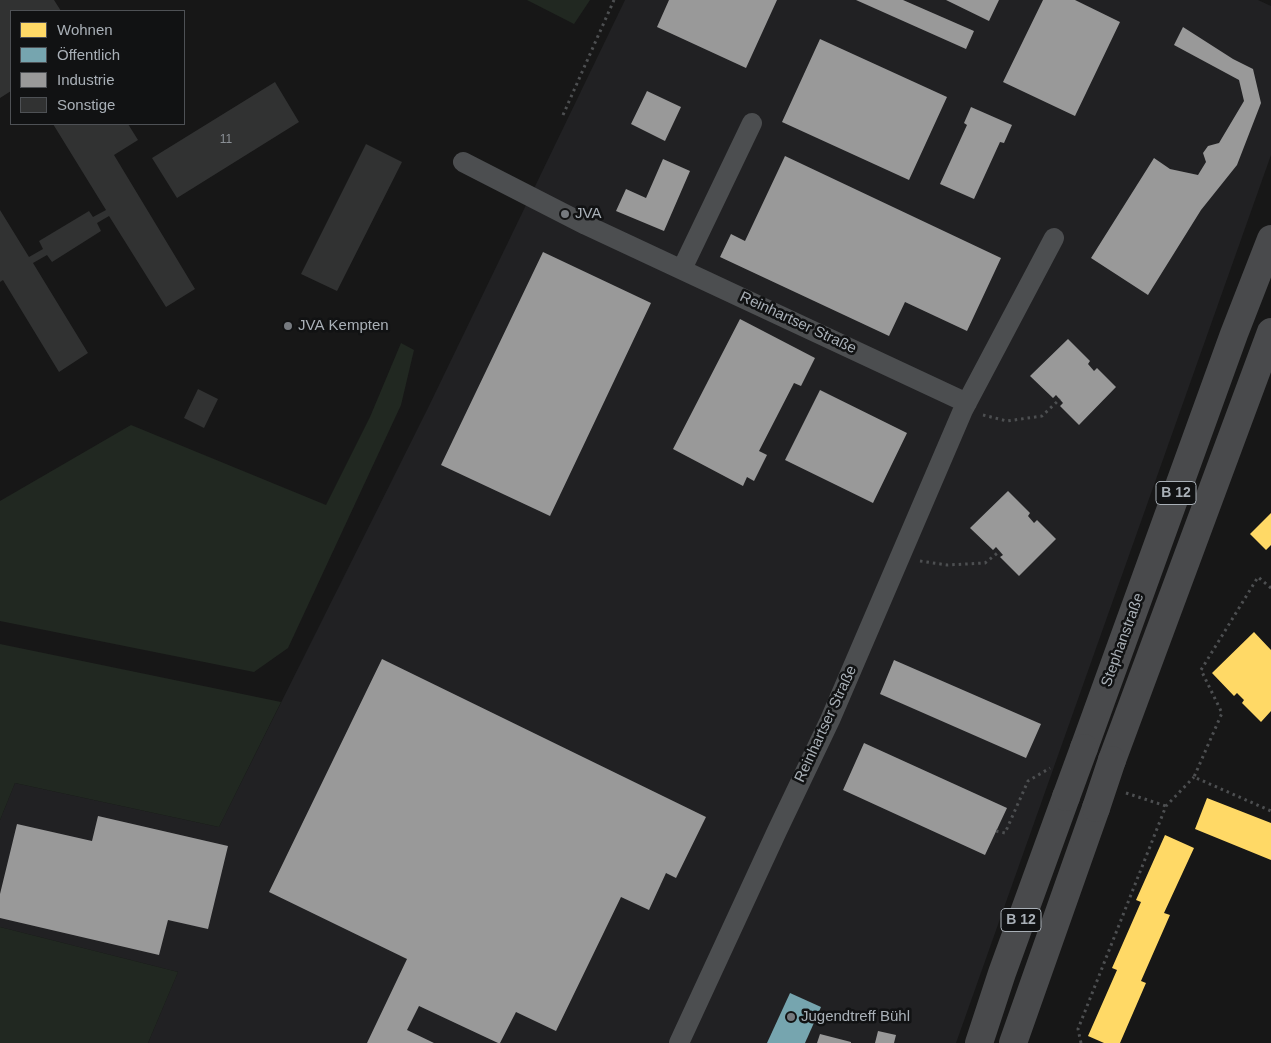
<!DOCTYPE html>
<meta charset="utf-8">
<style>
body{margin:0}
#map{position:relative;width:1271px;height:1043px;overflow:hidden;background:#171717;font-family:Arial,sans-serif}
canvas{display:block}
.legend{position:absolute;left:10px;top:10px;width:175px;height:115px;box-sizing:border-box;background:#111213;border:1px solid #4e5155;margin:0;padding:6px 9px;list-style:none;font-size:15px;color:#a9b0b7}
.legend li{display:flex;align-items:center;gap:10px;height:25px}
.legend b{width:25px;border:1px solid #4e5155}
</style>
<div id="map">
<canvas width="1271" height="1043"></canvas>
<ul class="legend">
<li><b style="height:14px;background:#ffd966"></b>Wohnen</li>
<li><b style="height:14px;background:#76a5af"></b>Öffentlich</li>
<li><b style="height:14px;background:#999"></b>Industrie</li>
<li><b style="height:14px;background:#313232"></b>Sonstige</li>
</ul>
</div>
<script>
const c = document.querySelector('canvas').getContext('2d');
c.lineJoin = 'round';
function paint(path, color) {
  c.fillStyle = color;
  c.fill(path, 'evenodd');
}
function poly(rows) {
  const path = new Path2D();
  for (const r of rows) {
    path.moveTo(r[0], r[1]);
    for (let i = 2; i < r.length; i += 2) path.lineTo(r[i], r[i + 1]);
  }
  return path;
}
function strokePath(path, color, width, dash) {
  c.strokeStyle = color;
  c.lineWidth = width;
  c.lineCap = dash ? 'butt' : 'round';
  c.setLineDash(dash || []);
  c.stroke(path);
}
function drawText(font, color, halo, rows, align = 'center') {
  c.font = font + ' Arial,sans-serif';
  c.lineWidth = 5;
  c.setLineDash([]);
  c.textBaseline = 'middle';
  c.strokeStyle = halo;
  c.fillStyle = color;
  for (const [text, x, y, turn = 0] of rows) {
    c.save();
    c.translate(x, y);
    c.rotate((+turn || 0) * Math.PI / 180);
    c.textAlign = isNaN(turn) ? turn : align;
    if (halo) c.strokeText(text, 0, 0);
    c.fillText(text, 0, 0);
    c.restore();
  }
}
const built = poly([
 [625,0,1258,0,1271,6,1271,155,956,1043,148,1043,178,972,0,927,0,820,15,783,219,827,428,408]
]);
const green = poly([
 [527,0,590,0,574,24],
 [401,343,414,350,401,405,288,648,254,672,0,621,0,501,131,425,326,505,370,417],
 [0,644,281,702,219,827,15,783,0,820],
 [0,927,178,972,148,1043,0,1043]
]);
const homes = poly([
 [1271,513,1271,545,1266,550,1250,534],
 [1254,632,1271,650,1271,711,1261,722,1242,703,1244,700,1237,693,1234,696,1212,673],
 [1207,798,1271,823,1271,860,1195,829],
 [1165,835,1194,848,1164,913,1170,915,1141,981,1146,983,1120,1043,1104,1043,1088,1036,1117,970,1112,968,1141,902,1136,900]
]);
const public = poly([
 [790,993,821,1007,805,1043,767,1043]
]);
const industry = poly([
 [669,0,777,0,746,68,657,27],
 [856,0,903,0,974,31,966,49],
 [946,0,999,0,989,21],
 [1043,0,1075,0,1120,22,1075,116,1003,82],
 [1183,27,1233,59,1253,69,1261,103,1237,165,1201,210,1148,295,1091,258,1154,158,1170,169,1198,175,1206,162,1203,153,1208,146,1219,143,1244,101,1239,80,1174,45],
 [820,39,947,97,909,180,782,122],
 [647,91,681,107,665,141,631,124],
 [971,107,1012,125,1004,143,1000,142,974,199,940,184,967,125,964,123],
 [785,156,1001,258,967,331,905,302,889,336,720,257,731,234,745,241],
 [663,159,690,171,664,231,616,211,626,189,646,198],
 [543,252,651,303,550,516,441,465],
 [740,319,815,358,801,386,794,383,759,451,767,455,754,481,747,477,743,486,673,449],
 [1068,339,1090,361,1088,364,1094,371,1097,368,1116,387,1079,425,1060,406,1063,403,1056,395,1053,398,1030,376],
 [820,390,907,433,873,503,785,460],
 [1008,491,1030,513,1028,516,1034,523,1037,520,1056,539,1019,576,1000,557,1003,555,996,547,993,550,970,528],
 [382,659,706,817,676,878,666,873,649,910,621,897,556,1031,516,1012,500,1043,498,1043,419,1006,407,1030,434,1043,367,1043,407,959,269,892],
 [894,660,1041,724,1026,758,880,694],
 [864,743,1007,808,985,855,843,790],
 [98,816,228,846,208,929,168,920,159,955,0,918,0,894,17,824,92,841],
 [878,1031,896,1035,894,1043,875,1043],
 [820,1034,851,1042,851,1043,817,1043]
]);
const building = poly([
 [0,0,54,0,61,11,11,11,11,91,0,98],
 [275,82,299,122,177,198,152,158],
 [53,124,128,124,138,140,114,155,195,289,166,307,109,216,97,223,101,231,52,262,47,255,33,263,88,353,59,372,3,280,0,282,0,210,29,257,43,249,39,241,89,211,93,217,106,210],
 [366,144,402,162,337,291,301,274],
 [198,389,218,399,204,428,184,418]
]);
const path = poly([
 [563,115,614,0],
 [983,415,1007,421,1042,416,1060,399],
 [920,561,947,565,985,563,1000,551],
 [1271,588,1258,577,1201,670,1222,713,1194,777,1271,811],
 [1126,793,1166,806],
 [996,831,1005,833,1028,781,1050,768],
 [1081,1043,1078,1029,1166,806,1194,777]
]);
const minor = poly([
 [463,162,586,225,967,403],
 [682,269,752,123],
 [679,1043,777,831,830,720,963,410,1054,238]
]);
const primary = poly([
 [1084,748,1234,334,1271,239],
 [1112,760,1271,332],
 [979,1043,1002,973,1066,797],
 [1013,1043,1096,808]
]);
const primaryBridge = poly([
 [1066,797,1084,748],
 [1096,808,1112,760]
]);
const markers = [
 [565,214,5,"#767a7f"],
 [288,326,5,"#767a7f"],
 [791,1017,5,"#767a7f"]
];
const numberNames = [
 ["11",226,140]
];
const shields = [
 [1176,493,40],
 [1021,920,40]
];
const shieldNames = [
 ["B 12",1176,493],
 ["B 12",1021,920]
];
const poiNames = [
 ["JVA",575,214],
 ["JVA Kempten",298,326],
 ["Jugendtreff Bühl",801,1017]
];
const streetNames = [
 ["Reinhartser Straße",798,323,25],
 ["Stephanstraße",1123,640,-70],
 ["Reinhartser Straße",826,724,-65]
];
paint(built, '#212123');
paint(green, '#212821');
paint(homes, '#ffd966');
paint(public, '#76a5af');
paint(industry, '#999');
paint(building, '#313232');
strokePath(path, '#4d4f51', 3, [2.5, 4]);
strokePath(minor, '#4c4e50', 20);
strokePath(primary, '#494a4c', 28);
strokePath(primaryBridge, '#494a4c', 28);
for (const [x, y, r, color] of markers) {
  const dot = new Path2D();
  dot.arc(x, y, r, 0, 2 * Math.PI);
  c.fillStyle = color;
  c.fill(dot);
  strokePath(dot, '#111213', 2);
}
drawText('12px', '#8b9096', null, numberNames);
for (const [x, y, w] of shields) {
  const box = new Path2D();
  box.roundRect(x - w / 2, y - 11.5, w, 23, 4);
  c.fillStyle = '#111213';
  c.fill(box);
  strokePath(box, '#a9b0b7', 1);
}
drawText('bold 14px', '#a9b0b7', null, shieldNames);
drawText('15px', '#a9b0b7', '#111213', poiNames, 'left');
drawText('15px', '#a9b0b7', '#111213', streetNames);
</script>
